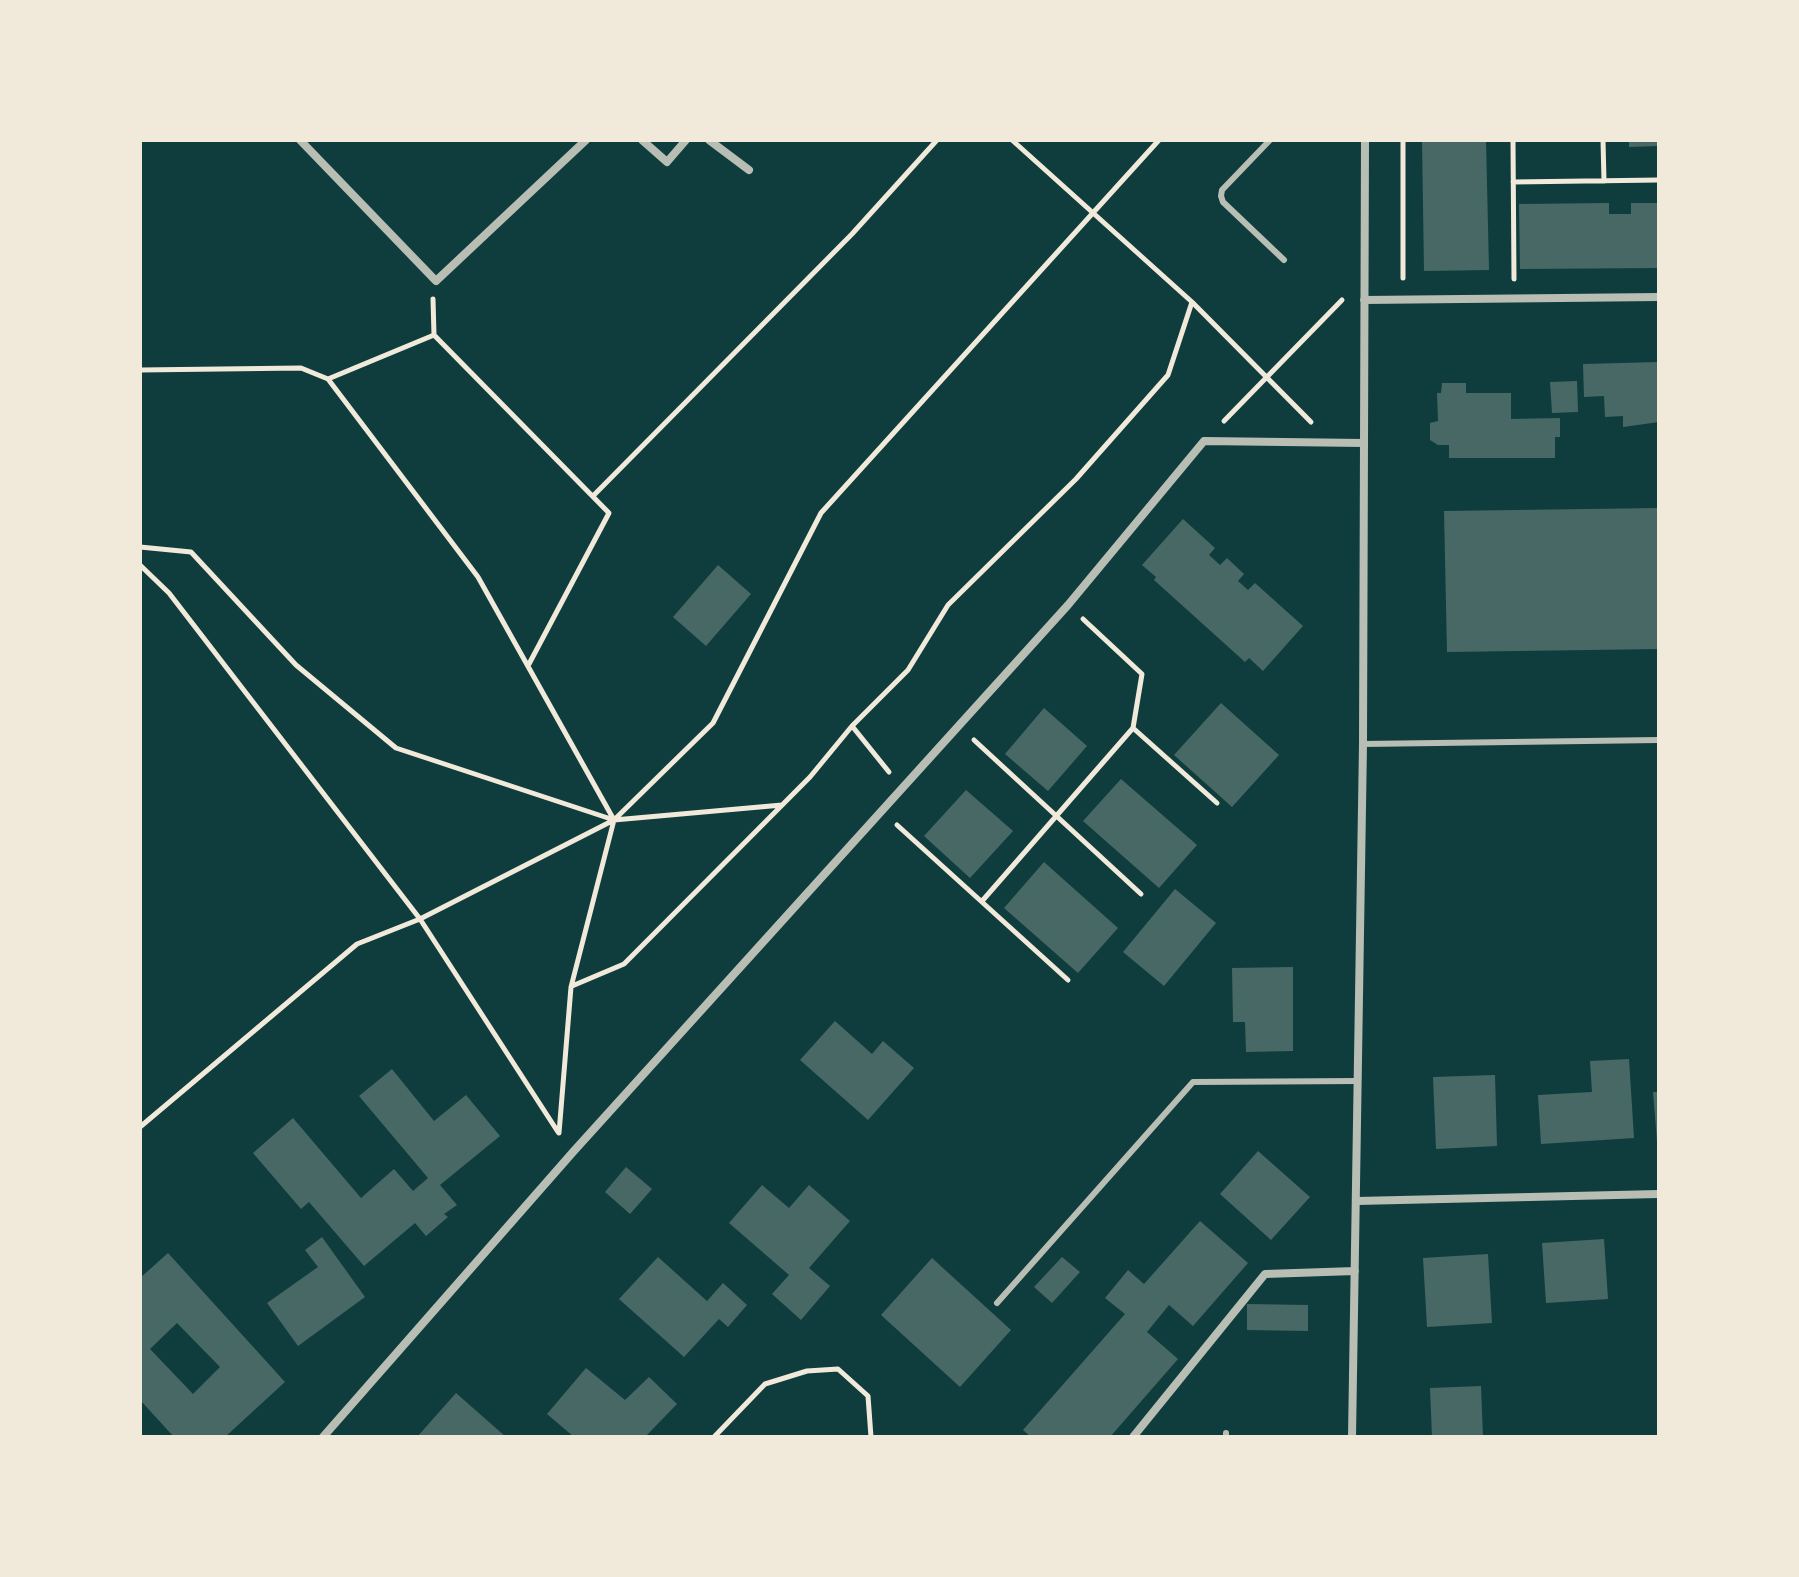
<!DOCTYPE html>
<style>
body{margin:0}
#map{position:relative;width:1799px;height:1577px;overflow:hidden;background:#0f3d3e;font-family:"Crimson Pro",serif}
canvas{display:block}
.frame{position:absolute;inset:0;border:142px solid #f1e9da;pointer-events:none}
</style>
<div id="map">
<canvas width="1799" height="1577"></canvas>
<div class="frame"></div>
</div>
<script>
const c = document.querySelector('canvas').getContext('2d');
c.lineJoin = 'round';
function paint(path, color) {
  c.fillStyle = color;
  c.fill(path, 'evenodd');
}
function poly(rows) {
  const path = new Path2D();
  for (const r of rows) {
    path.moveTo(r[0], r[1]);
    for (let i = 2; i < r.length; i += 2) path.lineTo(r[i], r[i + 1]);
  }
  return path;
}
function strokePath(path, color, width, dash) {
  c.strokeStyle = color;
  c.lineWidth = width;
  c.lineCap = dash ? 'butt' : 'round';
  c.setLineDash(dash || []);
  c.stroke(path);
}
const building = poly([
 [1422,140,1486,140,1489,270,1424,271],
 [1629,140,1659,140,1659,146,1629,147],
 [1609,203,1609,214,1631,214,1631,203,1659,203,1659,268,1520,269,1519,204],
 [1659,362,1659,422,1623,427,1623,416,1605,417,1604,396,1584,397,1583,364],
 [1577,381,1578,412,1552,413,1550,382],
 [1442,383,1466,383,1466,393,1511,393,1511,419,1560,418,1560,437,1555,437,1555,458,1449,458,1449,445,1438,445,1430,440,1430,423,1438,421,1437,393,1441,393],
 [1659,508,1659,649,1447,652,1444,511],
 [1183,519,1215,548,1209,555,1220,565,1227,558,1244,574,1238,581,1248,590,1255,583,1303,626,1263,671,1249,658,1245,662,1154,580,1156,577,1142,565],
 [718,565,751,594,706,646,673,617],
 [1221,703,1279,755,1232,807,1174,755],
 [1044,708,1087,746,1048,791,1005,754],
 [1121,779,1197,845,1159,888,1083,821],
 [966,790,1013,831,970,878,924,836],
 [1044,862,1118,928,1078,973,1004,908],
 [1175,889,1216,923,1164,986,1123,952],
 [1293,967,1293,1051,1246,1052,1245,1022,1233,1022,1232,968],
 [835,1021,872,1054,883,1041,914,1068,868,1120,800,1060],
 [1629,1059,1634,1138,1541,1144,1538,1095,1592,1092,1590,1061],
 [392,1069,434,1121,466,1095,500,1136,440,1185,457,1205,444,1214,448,1217,426,1236,415,1223,364,1266,309,1202,301,1209,253,1153,293,1118,361,1198,394,1169,413,1191,428,1178,359,1096],
 [1495,1075,1497,1146,1436,1149,1433,1077],
 [1653,1092,1659,1092,1659,1141,1657,1141],
 [1258,1151,1310,1197,1271,1240,1220,1194],
 [626,1167,652,1189,630,1214,605,1192],
 [762,1185,789,1208,809,1185,850,1221,809,1268,830,1286,801,1320,772,1294,789,1275,729,1223],
 [1200,1221,1248,1263,1193,1326,1169,1305,1147,1332,1178,1359,1110,1437,1031,1437,1023,1430,1125,1314,1105,1298,1128,1270,1144,1284],
 [322,1237,365,1297,298,1346,267,1303,318,1267,305,1250],
 [1604,1239,1608,1299,1546,1303,1542,1243],
 [168,1253,285,1382,225,1437,174,1437,140,1400,140,1278],
 [177,1323,220,1367,193,1394,150,1349],
 [1488,1254,1492,1323,1427,1327,1423,1258],
 [658,1257,707,1301,723,1283,747,1305,728,1327,719,1319,684,1357,619,1299],
 [1062,1257,1080,1272,1052,1303,1034,1287],
 [932,1258,1011,1330,960,1387,881,1315],
 [1247,1304,1308,1305,1308,1331,1247,1330],
 [586,1368,625,1400,649,1377,677,1404,645,1437,574,1437,547,1414],
 [1481,1386,1483,1437,1432,1437,1430,1388],
 [456,1393,506,1437,417,1437]
]);
const path = poly([
 [1012,140,1192,302,1311,422],
 [1513,140,1514,279],
 [1603,140,1604,181],
 [1513,182,1659,180],
 [1403,278,1403,140],
 [433,299,434,335,609,513,529,664],
 [140,370,301,368,328,379,478,577,614,820,571,987,559,1133],
 [328,379,434,335],
 [1224,421,1342,300],
 [594,495,852,234,937,140],
 [140,547,191,552,296,665,396,748,614,820,782,805],
 [140,565,169,593,420,919,558,1132],
 [1083,619,1142,674,1133,728,1217,803],
 [852,726,889,772],
 [974,740,1141,894],
 [897,825,1068,980],
 [983,900,1133,728],
 [572,986,624,964,810,777,852,726,908,670,948,605,1076,479,1168,375,1192,302],
 [140,1127,357,944,420,919,614,820,713,723,821,513,1159,140],
 [714,1437,765,1384,807,1371,838,1369,868,1396,871,1437]
]);
const service = poly([
 [1270,140,1222,190,1221,196,1223,202,1284,260],
 [1363,744,1659,740],
 [997,1303,1193,1082,1358,1081],
 [1226,1433,1226,1437]
]);
const minor = poly([
 [300,140,436,281,586,140],
 [642,140,667,162,686,140],
 [709,140,749,170],
 [1364,300,1659,297],
 [1357,1201,1659,1194],
 [323,1437,573,1152,1068,605,1204,441,1363,443],
 [1133,1437,1265,1274,1355,1271],
 [1352,1437,1363,744,1365,140]
]);
paint(building, '#486865');
strokePath(path, '#f1e9da', 5);
strokePath(service, '#b8beb3', 6);
strokePath(minor, '#b8beb3', 8);
</script>
